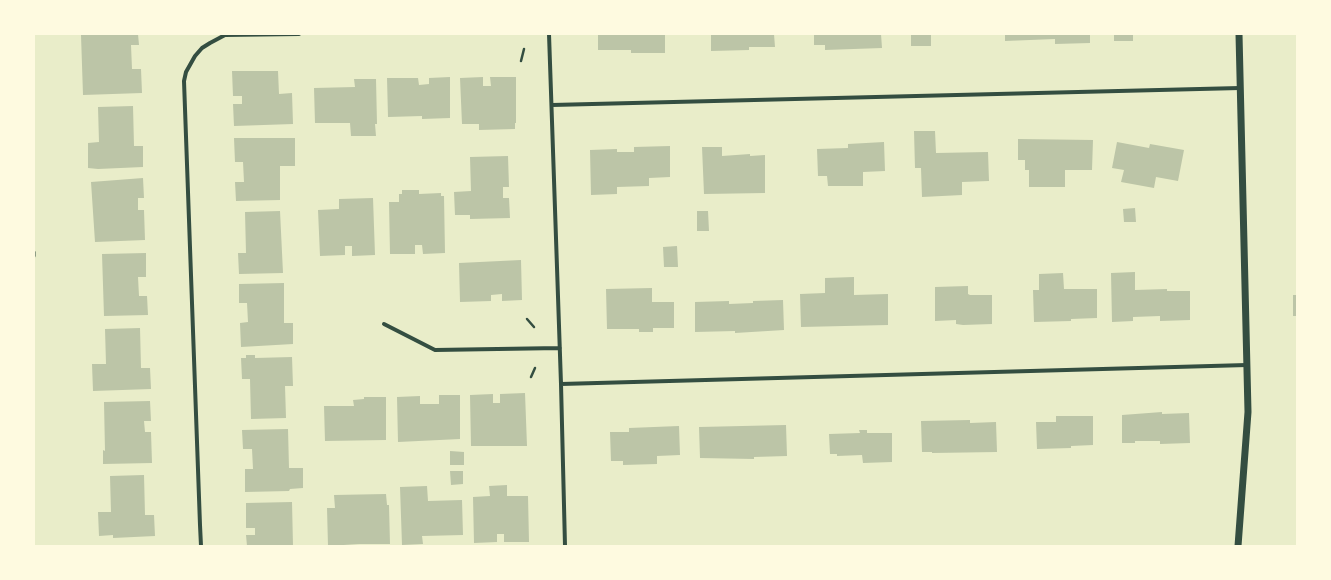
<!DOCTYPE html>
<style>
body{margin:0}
#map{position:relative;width:1331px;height:580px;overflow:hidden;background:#e9edc9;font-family:Helvetica,sans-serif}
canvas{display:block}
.frame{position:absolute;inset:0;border:35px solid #fefae0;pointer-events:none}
</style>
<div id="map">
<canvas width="1331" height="580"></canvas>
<div class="frame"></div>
</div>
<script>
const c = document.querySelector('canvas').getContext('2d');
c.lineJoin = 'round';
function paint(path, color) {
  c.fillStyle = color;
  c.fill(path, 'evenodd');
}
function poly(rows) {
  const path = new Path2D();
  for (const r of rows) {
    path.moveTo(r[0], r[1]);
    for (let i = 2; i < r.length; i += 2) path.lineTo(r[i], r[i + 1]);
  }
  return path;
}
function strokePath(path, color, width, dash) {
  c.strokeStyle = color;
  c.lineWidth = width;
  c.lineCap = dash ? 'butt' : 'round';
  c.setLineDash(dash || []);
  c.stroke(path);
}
const building = poly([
 [94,34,138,34,139,45,131,45,132,69,141,69,142,93,83,95,81,35],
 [598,34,665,34,665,53,631,53,631,50,598,50],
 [711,34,774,34,775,47,749,47,749,50,711,51],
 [814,34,881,34,882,48,825,50,825,45,814,45],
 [911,34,931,34,931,46,911,46],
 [1005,34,1090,34,1090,43,1055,44,1055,39,1005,41],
 [1114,34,1133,34,1133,41,1114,41],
 [232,71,278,71,279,94,292,93,293,124,234,126,233,104,242,104,242,96,233,96],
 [450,77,450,118,422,119,422,116,388,117,387,78,418,78,419,85,429,84,429,78],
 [483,77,483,86,491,86,490,77,516,77,516,123,515,123,515,129,479,130,479,124,462,124,460,78],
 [354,79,376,79,377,124,375,124,376,136,351,136,350,123,315,123,314,88,355,87],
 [133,106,134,146,143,146,143,167,98,169,88,168,88,143,99,142,98,107],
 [914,131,935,131,936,153,988,152,989,181,962,182,962,195,922,197,921,168,915,168],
 [234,138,295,138,295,166,280,166,280,200,236,201,235,182,244,182,243,162,235,162],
 [1018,139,1093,140,1092,170,1065,170,1065,187,1029,187,1029,170,1025,170,1025,160,1018,160],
 [884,142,885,171,863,172,863,186,828,186,827,176,818,176,817,149,848,148,848,144],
 [1117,142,1149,148,1150,144,1184,150,1178,181,1156,177,1154,188,1121,182,1124,170,1112,168],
 [670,146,670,177,649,178,649,186,617,187,617,194,591,195,590,150,617,149,617,152,634,152,634,147],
 [702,147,722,147,722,156,750,154,750,156,765,155,765,193,704,194],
 [508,156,509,187,503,187,503,198,509,198,510,218,470,219,470,215,455,215,454,192,471,191,470,157],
 [143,178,144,198,138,198,138,210,144,210,145,240,95,242,91,182],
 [402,190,419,190,419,194,441,193,441,196,444,196,445,253,423,254,422,245,415,245,415,254,390,254,389,202,399,202,399,194,402,194],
 [373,198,375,255,352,256,352,246,345,246,345,255,320,256,318,210,339,209,339,199],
 [1135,208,1136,222,1124,222,1123,209],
 [280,211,283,273,239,274,238,253,246,253,245,212],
 [697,211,708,211,709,231,697,231],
 [677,246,678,267,664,267,663,247],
 [146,253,146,277,138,277,139,296,147,296,148,315,104,316,102,254],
 [521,260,522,300,502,301,502,294,491,295,491,301,460,302,459,263],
 [1135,272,1135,290,1167,289,1167,291,1190,291,1190,320,1160,321,1160,316,1133,317,1133,321,1112,322,1111,273],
 [1063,273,1064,289,1097,289,1097,318,1071,319,1071,321,1034,322,1033,290,1039,290,1039,274],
 [854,277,854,295,888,294,888,325,801,327,800,294,825,293,825,278],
 [284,283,284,323,293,323,293,344,241,347,240,323,248,322,247,303,239,303,239,284],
 [968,286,968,294,970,295,992,295,992,324,963,325,956,324,956,320,935,321,935,287],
 [652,288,652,302,674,302,674,328,653,328,653,332,639,332,639,329,607,329,606,289],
 [1293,295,1297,295,1297,316,1293,316],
 [783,300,784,330,735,333,735,331,695,332,695,302,729,301,729,304,753,303,753,301],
 [140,328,141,368,150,368,151,389,93,391,92,364,106,364,105,329],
 [246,355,255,355,255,358,292,357,293,386,285,386,286,418,251,419,250,379,242,379,241,358,246,358],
 [525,393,527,446,471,446,470,395,493,394,493,403,500,403,500,394],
 [439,395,460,395,460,439,398,442,397,397,420,396,420,404,439,404],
 [364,397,386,397,386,440,325,441,324,406,354,406,353,400,364,399],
 [150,401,151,421,144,421,145,432,151,432,152,463,103,464,103,450,105,451,104,402],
 [1162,412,1162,414,1189,413,1190,443,1160,444,1160,441,1135,441,1135,443,1122,443,1122,415],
 [1056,416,1093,416,1093,445,1071,446,1071,448,1037,449,1036,422,1056,422],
 [970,420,970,423,996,422,997,452,932,453,932,452,922,452,921,421],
 [786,425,787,456,754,457,754,459,700,458,699,427],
 [679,426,680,455,657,456,657,464,623,465,623,461,611,461,610,432,629,432,629,428],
 [288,429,289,468,303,468,303,488,290,489,289,491,245,492,245,469,253,469,252,449,243,449,242,430],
 [859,430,867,430,867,433,892,433,892,462,863,463,862,455,837,456,837,454,830,454,829,434,860,433],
 [450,451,464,452,464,465,450,465],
 [450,471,463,471,463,484,451,485],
 [144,475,145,515,154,515,155,536,113,538,113,535,99,536,98,512,111,512,110,476],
 [507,485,507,496,528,496,529,542,504,542,504,534,497,534,497,542,474,543,473,497,490,496,489,486],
 [427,486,428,501,462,500,463,535,422,536,423,544,402,545,400,487],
 [386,494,387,505,389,505,390,544,359,544,328,546,327,508,335,508,334,495],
 [292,502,293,546,247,546,246,535,255,535,255,528,246,528,246,503]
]);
const path = poly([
 [521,61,524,49],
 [527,319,534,327],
 [531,377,535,368]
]);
const service = poly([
 [34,252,34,256]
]);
const minor = poly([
 [549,34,561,384,565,546],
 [552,105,1240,88],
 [384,324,435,350,560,348],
 [561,384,1247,365],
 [201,546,200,525,184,81,186,72,195,56,202,48,210,43,225,35,299,34]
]);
const tertiary = poly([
 [1238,546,1248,412,1239,34]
]);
paint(building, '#bcc5a7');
strokePath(path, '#344e41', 2.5);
strokePath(service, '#344e41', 3);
strokePath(minor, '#344e41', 4);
strokePath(tertiary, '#344e41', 7);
</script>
